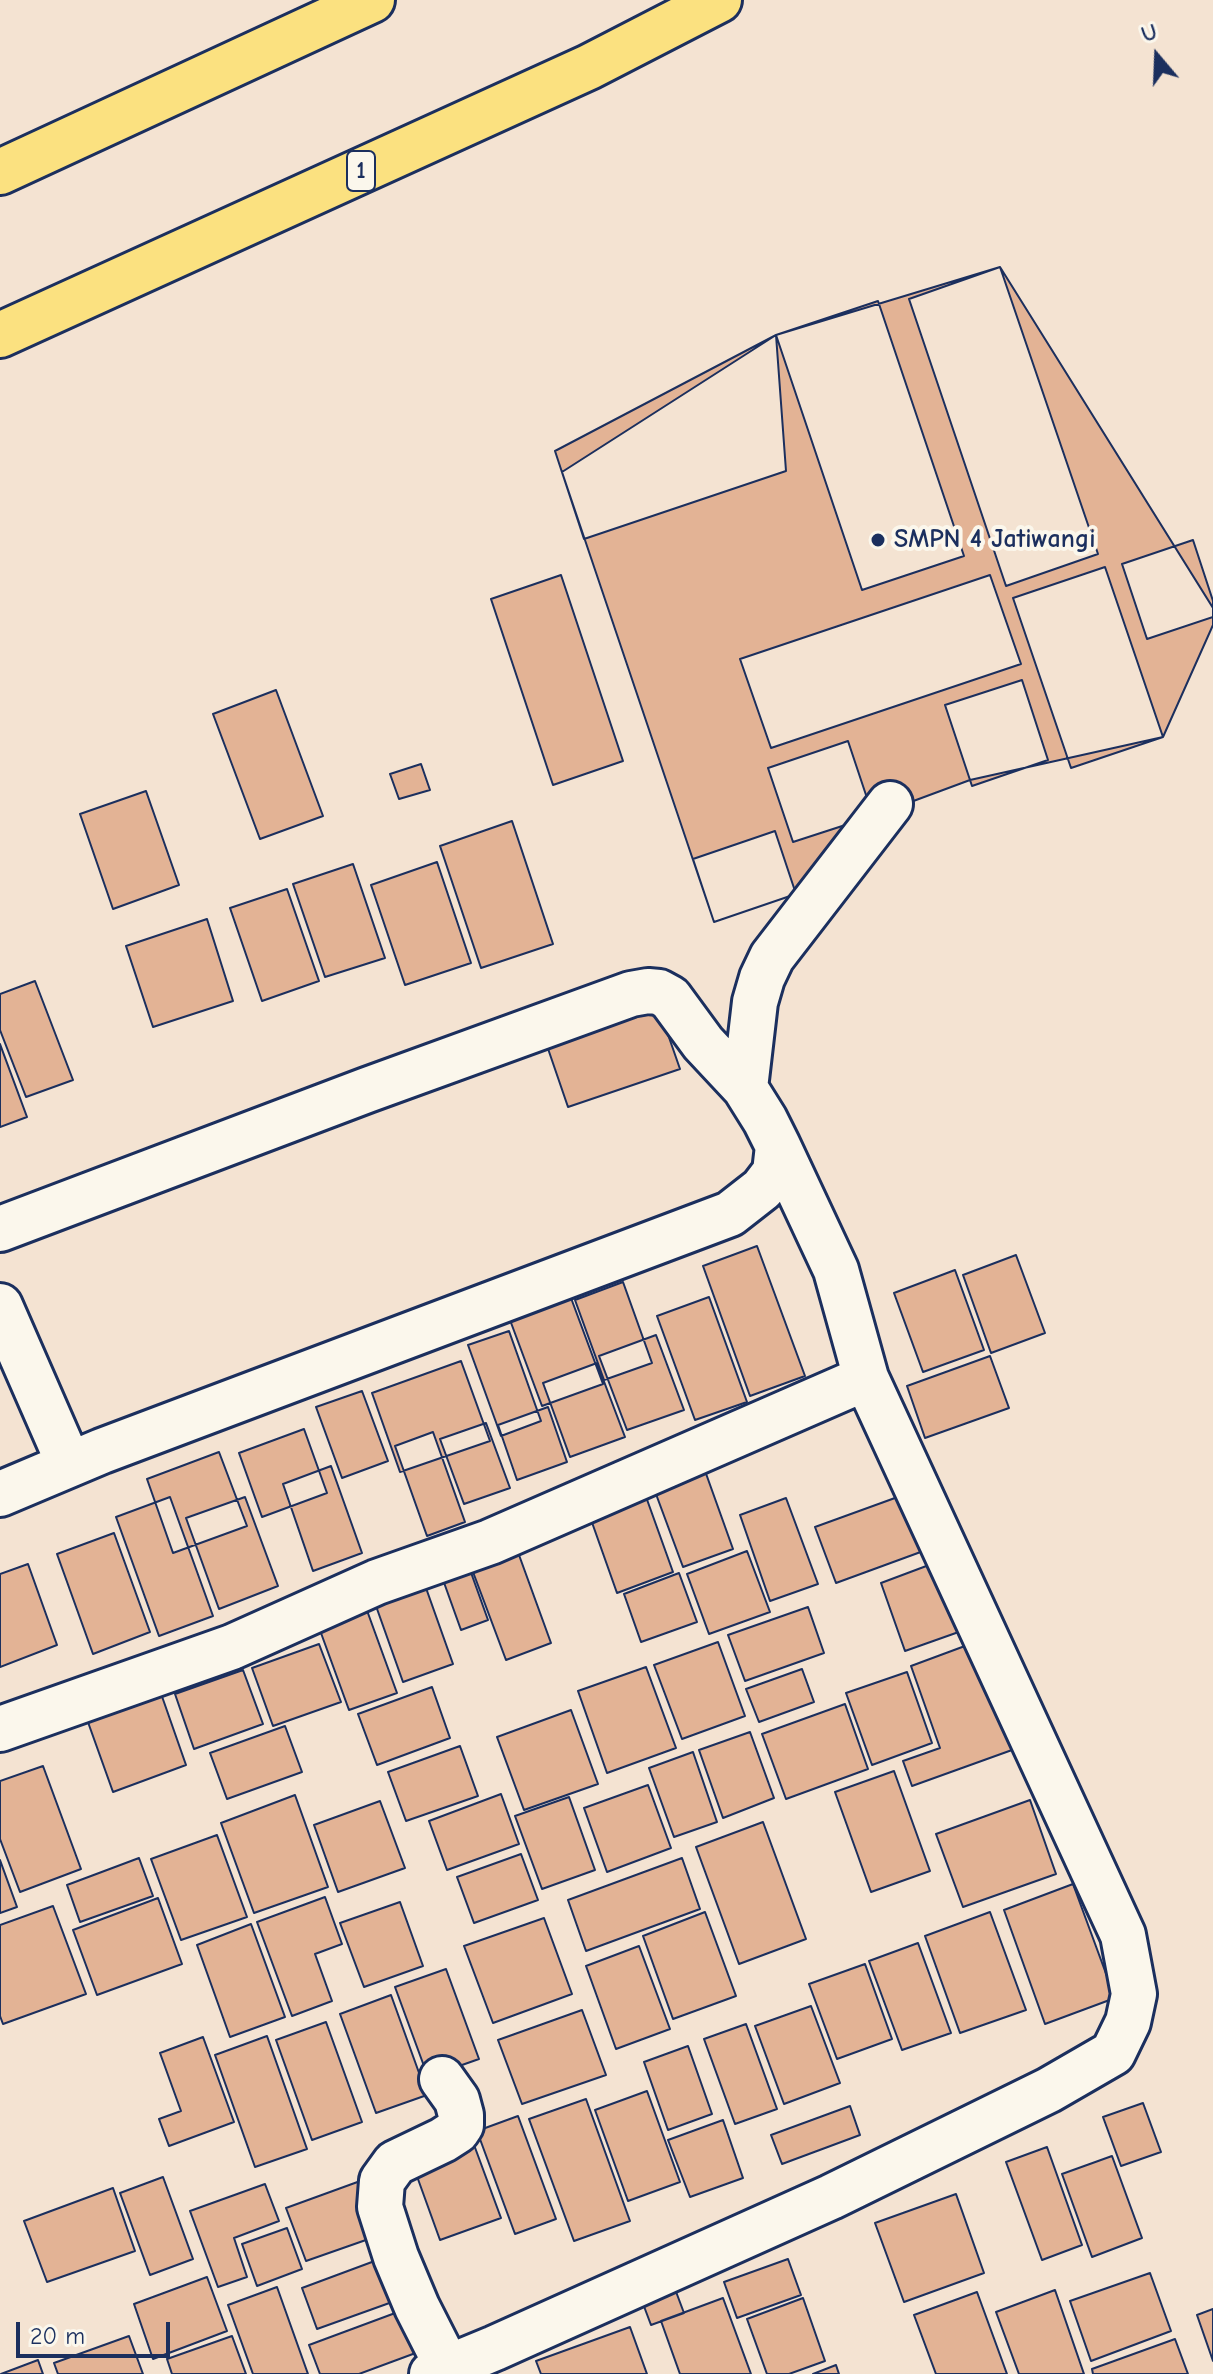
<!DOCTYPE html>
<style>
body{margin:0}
#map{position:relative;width:1213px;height:2374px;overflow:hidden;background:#f4e3d2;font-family:"Comic Neue",sans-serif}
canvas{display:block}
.north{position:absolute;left:1117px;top:16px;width:80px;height:80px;-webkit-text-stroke:6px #fbf7ec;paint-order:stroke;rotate:341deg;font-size:22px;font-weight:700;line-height:32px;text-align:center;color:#1b2f5e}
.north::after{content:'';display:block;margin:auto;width:28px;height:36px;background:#1b2f5e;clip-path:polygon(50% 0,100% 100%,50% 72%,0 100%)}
.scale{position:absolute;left:16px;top:2322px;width:154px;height:36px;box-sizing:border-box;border:4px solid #1b2f5e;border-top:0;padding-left:10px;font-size:24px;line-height:28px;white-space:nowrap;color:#1b2f5e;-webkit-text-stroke:6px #fbf7ec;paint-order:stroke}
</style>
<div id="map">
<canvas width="1213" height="2374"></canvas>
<div class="north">U</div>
<div class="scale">20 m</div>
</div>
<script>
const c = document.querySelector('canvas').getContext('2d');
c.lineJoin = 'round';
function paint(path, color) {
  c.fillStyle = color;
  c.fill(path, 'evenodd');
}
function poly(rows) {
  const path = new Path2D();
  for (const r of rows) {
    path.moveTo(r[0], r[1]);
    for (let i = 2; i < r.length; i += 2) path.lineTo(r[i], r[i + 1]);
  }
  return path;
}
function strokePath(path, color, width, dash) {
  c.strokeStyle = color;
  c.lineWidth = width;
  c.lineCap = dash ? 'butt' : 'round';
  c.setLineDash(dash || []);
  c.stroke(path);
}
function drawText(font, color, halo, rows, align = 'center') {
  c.font = font + ' "Comic Neue",sans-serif';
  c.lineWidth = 8;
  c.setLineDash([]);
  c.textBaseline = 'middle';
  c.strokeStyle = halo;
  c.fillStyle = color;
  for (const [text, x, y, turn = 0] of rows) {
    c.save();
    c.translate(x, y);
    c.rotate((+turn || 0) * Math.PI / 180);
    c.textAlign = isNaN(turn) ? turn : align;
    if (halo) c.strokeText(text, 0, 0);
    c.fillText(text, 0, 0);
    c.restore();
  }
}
const building = poly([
 [1000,267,1098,554,1006,586,909,299,1000,267],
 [1000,267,1213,608,1213,625,1163,737,970,780,873,816,796,894,714,922,562,472,776,335,1000,267],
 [878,301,964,556,862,590,776,335,878,301],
 [776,335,786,471,584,539,555,451,776,335],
 [1193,540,1213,601,1213,617,1147,639,1122,564,1193,540],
 [1105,567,1163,737,1071,768,1013,598,1105,567],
 [561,575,623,761,553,785,491,599,561,575],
 [990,575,1021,664,771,748,740,659,990,575],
 [1022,680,1048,760,972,786,945,705,1022,680],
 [276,690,323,816,260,839,213,714,276,690],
 [848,741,873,816,793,842,768,768,848,741],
 [421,764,430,790,399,799,390,774,421,764],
 [146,791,179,885,113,909,80,814,146,791],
 [512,821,553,944,481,968,440,846,512,821],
 [775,831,796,894,714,922,693,859,775,831],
 [437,862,471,963,405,985,371,885,437,862],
 [353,864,385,958,325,977,293,884,353,864],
 [287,889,319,981,262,1001,230,908,287,889],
 [207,919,233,1001,153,1027,126,946,207,919],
 [35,981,73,1080,26,1097,0,1030,0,994,35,981],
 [656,1000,680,1069,568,1107,544,1037,656,1000],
 [0,1044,27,1117,0,1127,0,1044],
 [757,1246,805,1376,750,1396,703,1266,757,1246],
 [1016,1255,1045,1333,991,1353,963,1275,1016,1255],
 [955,1270,984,1350,923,1372,894,1293,955,1270],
 [623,1282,652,1363,604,1380,575,1300,623,1282],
 [709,1297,747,1402,695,1420,657,1316,709,1297],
 [571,1298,603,1384,542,1406,510,1320,571,1298],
 [509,1331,541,1421,501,1436,468,1345,509,1331],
 [656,1335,684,1410,627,1430,599,1356,656,1335],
 [990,1356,1009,1408,925,1438,907,1386,990,1356],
 [461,1361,490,1441,400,1472,372,1393,461,1361],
 [597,1363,625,1437,570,1457,543,1383,597,1363],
 [362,1391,388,1461,342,1478,316,1407,362,1391],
 [548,1407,567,1462,517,1480,498,1425,548,1407],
 [486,1423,510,1488,464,1504,440,1439,486,1423],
 [304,1429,327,1493,262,1517,239,1453,304,1429],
 [433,1432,465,1522,427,1536,395,1446,433,1432],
 [219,1452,247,1526,173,1553,147,1479,219,1452],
 [331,1466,362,1553,313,1571,283,1484,331,1466],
 [704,1468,733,1549,683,1567,653,1486,704,1468],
 [917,1490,937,1546,836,1583,815,1527,917,1490],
 [645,1494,673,1572,617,1593,589,1514,645,1494],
 [170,1497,213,1616,159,1636,116,1517,170,1497],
 [245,1497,278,1586,219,1609,186,1518,245,1497],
 [786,1498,818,1584,770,1601,740,1515,786,1498],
 [114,1533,150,1632,93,1654,57,1554,114,1533],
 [747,1551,770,1612,709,1634,687,1574,747,1551],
 [519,1555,551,1643,506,1660,473,1572,519,1555],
 [945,1559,970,1628,905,1651,881,1583,945,1559],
 [28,1564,57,1645,0,1667,0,1574,28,1564],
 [469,1567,488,1620,461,1630,442,1577,469,1567],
 [679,1573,697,1622,641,1642,624,1594,679,1573],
 [426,1588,453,1664,403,1682,376,1606,426,1588],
 [365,1605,397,1693,349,1710,317,1622,365,1605],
 [808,1607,824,1653,745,1681,728,1635,808,1607],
 [718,1642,745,1716,682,1739,654,1665,718,1642],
 [973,1643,1012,1750,912,1786,903,1761,940,1748,911,1666,973,1643],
 [319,1644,341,1702,273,1726,252,1668,319,1644],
 [646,1667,676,1748,607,1773,578,1691,646,1667],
 [802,1669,814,1702,759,1722,746,1689,802,1669],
 [243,1670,263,1724,194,1749,175,1694,243,1670],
 [907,1672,932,1743,872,1765,846,1693,907,1672],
 [158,1685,186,1765,113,1792,84,1711,158,1685],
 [432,1687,450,1738,377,1765,358,1714,432,1687],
 [845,1704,868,1769,786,1799,762,1734,845,1704],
 [571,1710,598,1784,524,1810,497,1737,571,1710],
 [285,1726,302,1772,227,1799,210,1753,285,1726],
 [750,1732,774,1798,723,1818,699,1750,750,1732],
 [460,1746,478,1796,406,1821,388,1772,460,1746],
 [693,1752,717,1822,674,1837,649,1768,693,1752],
 [43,1766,81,1869,20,1892,0,1839,0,1781,43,1766],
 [894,1771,930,1871,871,1892,835,1792,894,1771],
 [648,1785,671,1848,607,1872,584,1808,648,1785],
 [501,1794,519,1844,447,1870,429,1821,501,1794],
 [295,1795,328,1887,254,1913,221,1823,295,1795],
 [569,1797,595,1870,542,1889,515,1816,569,1797],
 [1030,1800,1056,1874,963,1907,936,1834,1030,1800],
 [380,1801,405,1868,338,1892,314,1825,380,1801],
 [763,1822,806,1939,739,1964,696,1847,763,1822],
 [217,1835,247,1917,181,1940,151,1859,217,1835],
 [521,1854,538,1900,474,1923,457,1877,521,1854],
 [139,1858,153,1896,80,1922,67,1885,139,1858],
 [682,1858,700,1909,586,1951,568,1900,682,1858],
 [0,1860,17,1907,0,1913,0,1860],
 [1073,1884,1115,1998,1045,2024,1004,1910,1073,1884],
 [325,1897,342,1944,315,1954,332,2001,292,2016,257,1922,325,1897],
 [158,1898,182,1964,97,1995,73,1930,158,1898],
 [400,1902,423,1966,364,1987,340,1923,400,1902],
 [53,1906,86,1994,3,2024,0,2016,0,1925,53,1906],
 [705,1912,736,1996,673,2019,643,1936,705,1912],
 [990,1912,1026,2010,960,2033,925,1936,990,1912],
 [544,1918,572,1994,493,2023,464,1946,544,1918],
 [251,1924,285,2017,230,2037,197,1945,251,1924],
 [918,1943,951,2033,902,2050,869,1961,918,1943],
 [639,1946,670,2029,616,2049,586,1966,639,1946],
 [865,1964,892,2039,837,2059,809,1984,865,1964],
 [446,1969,479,2059,428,2077,395,1987,446,1969],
 [391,1995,427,2095,376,2113,340,2014,391,1995],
 [811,2006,840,2083,784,2104,755,2026,811,2006],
 [582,2010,606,2075,522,2104,498,2040,582,2010],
 [326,2022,362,2122,312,2140,276,2040,326,2022],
 [746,2024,777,2109,735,2124,704,2039,746,2024],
 [267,2036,307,2149,255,2167,215,2055,267,2036],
 [203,2037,234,2122,169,2146,159,2119,181,2111,160,2053,203,2037],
 [688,2046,712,2114,668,2130,644,2062,688,2046],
 [647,2091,680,2182,628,2201,595,2110,647,2091],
 [586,2099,630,2221,574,2241,529,2119,586,2099],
 [1143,2103,1161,2152,1121,2166,1103,2117,1143,2103],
 [850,2106,860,2135,782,2164,771,2135,850,2106],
 [518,2116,556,2219,515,2234,477,2131,518,2116],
 [723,2120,743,2178,690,2197,668,2140,723,2120],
 [470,2134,501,2218,440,2240,410,2157,470,2134],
 [1047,2147,1082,2245,1042,2260,1006,2162,1047,2147],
 [1112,2156,1142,2238,1092,2257,1062,2174,1112,2156],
 [163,2177,193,2259,150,2275,120,2193,163,2177],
 [363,2180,383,2234,306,2261,286,2208,363,2180],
 [265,2184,279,2221,234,2238,247,2277,218,2287,190,2211,265,2184],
 [113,2188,135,2251,47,2282,24,2221,113,2188],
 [956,2194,984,2273,904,2302,875,2223,956,2194],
 [287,2228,302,2269,257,2286,242,2244,287,2228],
 [380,2259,395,2301,317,2329,302,2288,380,2259],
 [788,2259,801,2295,737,2318,724,2282,788,2259],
 [1150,2273,1171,2331,1091,2361,1070,2301,1150,2273],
 [207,2277,227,2331,153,2359,134,2304,207,2277],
 [672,2281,684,2313,651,2325,639,2293,672,2281],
 [277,2287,308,2374,253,2374,228,2305,277,2287],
 [1055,2290,1084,2374,1019,2374,996,2312,1055,2290],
 [977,2292,1007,2374,936,2374,914,2315,977,2292],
 [723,2298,751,2374,680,2374,661,2321,723,2298],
 [803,2298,825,2361,789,2374,767,2374,747,2319,803,2298],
 [406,2309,421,2351,359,2374,320,2374,309,2345,406,2309],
 [1213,2309,1213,2361,1197,2315,1213,2309],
 [630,2327,647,2374,541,2374,536,2361,630,2327],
 [129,2336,143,2374,58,2374,54,2363,129,2336],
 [232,2336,246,2374,172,2374,167,2359,232,2336],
 [1175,2339,1188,2374,1093,2374,1092,2369,1175,2339],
 [38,2360,43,2374,1,2374,38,2360],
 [836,2365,839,2374,813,2374,836,2365]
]);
const minor = poly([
 [778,1146,836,1270,866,1378],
 [0,1229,367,1090,631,994,648,991,659,992,670,998,703,1043,745,1088],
 [0,1306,69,1464],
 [0,1494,102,1451,730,1214,762,1189,775,1172,778,1146,765,1120,745,1088,755,1002,762,978,772,957,890,804],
 [0,1729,232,1647,377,1582,490,1542,866,1378,1123,1935,1134,1994,1128,2022,1113,2053,1049,2090,831,2197,495,2348,432,2374],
 [442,2079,457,2100,461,2115,461,2125,457,2131,443,2140,395,2163,382,2181,380,2207,396,2257,417,2307,451,2374]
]);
const motorway = poly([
 [0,172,372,0],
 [0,335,589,67,719,0]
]);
const markers = [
 [878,540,8,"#1b2f5e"]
];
const shields = [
 [361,171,28]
];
const shieldNames = [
 ["1",361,171]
];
const poiNames = [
 ["SMPN 4 Jatiwangi",894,540]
];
paint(building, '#e3b395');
strokePath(building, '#1b2f5e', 2);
strokePath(minor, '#1b2f5e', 50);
strokePath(motorway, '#1b2f5e', 50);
strokePath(minor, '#fbf7ec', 44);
strokePath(motorway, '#fbe180', 44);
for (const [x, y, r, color] of markers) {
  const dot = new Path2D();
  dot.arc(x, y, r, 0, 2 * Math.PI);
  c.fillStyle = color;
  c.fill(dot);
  strokePath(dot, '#fbf7ec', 3);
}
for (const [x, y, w] of shields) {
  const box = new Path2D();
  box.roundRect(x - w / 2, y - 20, w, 40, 6);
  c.fillStyle = '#fbf7ec';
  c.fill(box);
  strokePath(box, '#1b2f5e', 2);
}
drawText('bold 24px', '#1b2f5e', null, shieldNames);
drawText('bold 26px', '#1b2f5e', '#fbf7ec', poiNames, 'left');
</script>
